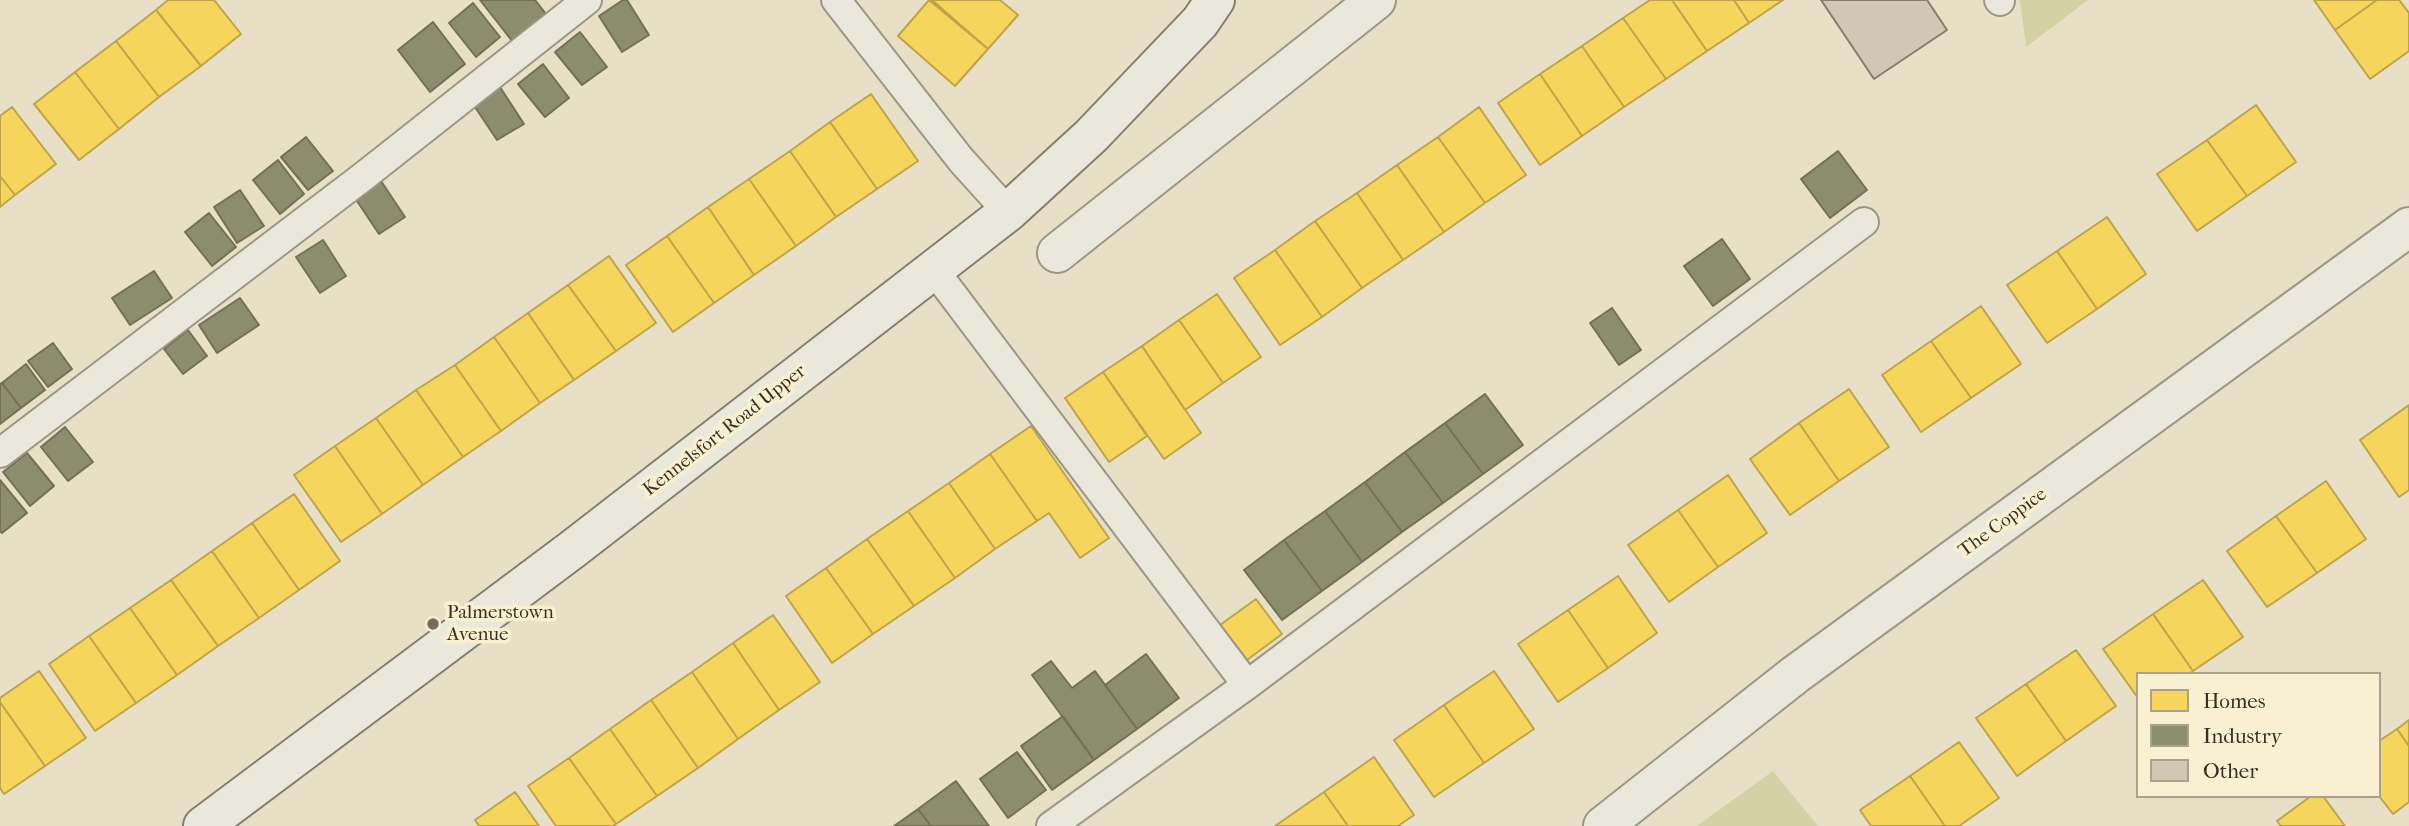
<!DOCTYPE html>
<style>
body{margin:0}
#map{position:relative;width:2409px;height:826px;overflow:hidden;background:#e7e0c6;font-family:"IM FELL French Canon",serif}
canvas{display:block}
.legend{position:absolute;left:2136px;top:672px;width:245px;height:126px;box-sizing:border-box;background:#f8f0d1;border:2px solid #aca28b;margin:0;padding:9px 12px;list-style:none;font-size:21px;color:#3b2d23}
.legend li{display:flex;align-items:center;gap:14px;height:35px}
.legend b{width:35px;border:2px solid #aca28b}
</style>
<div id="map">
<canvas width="2409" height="826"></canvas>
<ul class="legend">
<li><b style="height:19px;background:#f6d55c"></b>Homes</li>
<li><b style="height:19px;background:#8c8c6e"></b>Industry</li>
<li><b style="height:19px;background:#d2c7b2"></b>Other</li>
</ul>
</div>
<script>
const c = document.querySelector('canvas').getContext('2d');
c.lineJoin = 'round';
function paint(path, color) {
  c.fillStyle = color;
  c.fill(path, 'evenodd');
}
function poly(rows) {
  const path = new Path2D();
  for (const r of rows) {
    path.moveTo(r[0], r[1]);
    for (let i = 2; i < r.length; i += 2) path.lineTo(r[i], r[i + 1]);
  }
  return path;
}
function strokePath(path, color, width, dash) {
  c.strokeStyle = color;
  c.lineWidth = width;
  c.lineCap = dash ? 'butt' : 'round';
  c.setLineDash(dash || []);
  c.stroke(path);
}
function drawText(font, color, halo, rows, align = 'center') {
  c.font = font + ' "IM FELL French Canon",serif';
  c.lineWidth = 7;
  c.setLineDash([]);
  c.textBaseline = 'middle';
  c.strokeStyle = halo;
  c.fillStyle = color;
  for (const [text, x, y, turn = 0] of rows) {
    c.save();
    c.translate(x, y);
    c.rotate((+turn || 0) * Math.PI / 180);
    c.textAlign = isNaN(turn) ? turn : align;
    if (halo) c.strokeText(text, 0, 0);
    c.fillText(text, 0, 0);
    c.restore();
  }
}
const green = poly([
 [2020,0,2088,0,2026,47],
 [1773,771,1818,826,1697,826]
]);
const homes = poly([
 [168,0,214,0,241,34,201,66,156,10,168,0],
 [929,0,988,49,955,86,898,36,929,0],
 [932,0,1000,0,1018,15,988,49,932,0],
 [1650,0,1672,0,1707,51,1666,79,1623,18,1650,0],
 [1672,0,1734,0,1749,23,1707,51,1672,0],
 [1734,0,1783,0,1749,23,1734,0],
 [2314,0,2377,0,2335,30,2314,0],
 [2377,0,2399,0,2409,13,2409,51,2370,79,2335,30,2377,0],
 [156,10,201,66,159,97,116,41,156,10],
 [1623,18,1666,79,1624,107,1582,46,1623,18],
 [116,41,159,97,119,129,75,72,116,41],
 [1582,46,1624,107,1582,136,1540,74,1582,46],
 [75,72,119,129,79,160,34,104,75,72],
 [1540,74,1582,136,1540,165,1498,103,1540,74],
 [871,94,918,161,877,189,830,122,871,94],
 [2256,105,2296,162,2247,196,2207,140,2256,105],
 [12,107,56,164,15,195,0,176,0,116,12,107],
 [1479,107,1526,175,1485,203,1438,137,1479,107],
 [830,122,877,189,836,217,790,151,830,122],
 [1438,137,1485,203,1444,232,1397,165,1438,137],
 [2207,140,2247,196,2197,231,2157,174,2207,140],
 [790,151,836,217,796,246,749,179,790,151],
 [1397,165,1444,232,1403,260,1357,193,1397,165],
 [0,176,15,195,0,207,0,176],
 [749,179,796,246,754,275,708,207,749,179],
 [1357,193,1403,260,1362,288,1315,221,1357,193],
 [708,207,754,275,714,303,667,236,708,207],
 [2107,217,2146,274,2097,309,2057,251,2107,217],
 [1315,221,1362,288,1322,317,1275,250,1315,221],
 [667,236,714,303,673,332,626,265,667,236],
 [1275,250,1322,317,1280,345,1234,278,1275,250],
 [2057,251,2097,309,2047,343,2007,285,2057,251],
 [609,256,656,323,616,351,568,285,609,256],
 [568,285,616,351,574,380,528,313,568,285],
 [1217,294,1261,357,1223,383,1179,320,1217,294],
 [1981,306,2021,364,1971,398,1931,341,1981,306],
 [528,313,574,380,540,403,494,337,528,313],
 [1179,320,1223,383,1185,410,1142,346,1179,320],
 [494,337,540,403,501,431,455,365,494,337],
 [1931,341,1971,398,1921,432,1882,375,1931,341],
 [1142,346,1201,433,1164,459,1103,372,1142,346],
 [455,365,501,431,463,457,416,390,455,365],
 [1103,372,1147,436,1109,462,1065,398,1103,372],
 [1849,389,1889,447,1839,481,1799,423,1849,389],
 [416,390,463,457,423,485,376,418,416,390],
 [2409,405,2409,490,2399,497,2360,440,2409,405],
 [376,418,423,485,382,514,335,446,376,418],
 [1799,423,1839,481,1790,515,1750,459,1799,423],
 [1031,426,1109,538,1080,558,1049,513,1037,521,990,454,1031,426],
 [335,446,382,514,341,542,294,475,335,446],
 [990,454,1037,521,995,549,949,483,990,454],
 [1728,475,1767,533,1718,567,1678,510,1728,475],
 [2326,481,2366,539,2317,573,2276,516,2326,481],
 [949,483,995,549,955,578,908,511,949,483],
 [294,494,340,561,299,590,252,523,294,494],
 [1678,510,1718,567,1669,602,1628,545,1678,510],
 [908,511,955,578,914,606,867,539,908,511],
 [2276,516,2317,573,2267,607,2227,551,2276,516],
 [252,523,299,590,259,618,212,551,252,523],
 [867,539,914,606,873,634,826,568,867,539],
 [212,551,259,618,218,646,171,580,212,551],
 [826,568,873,634,832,663,786,596,826,568],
 [1618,576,1657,633,1608,668,1568,610,1618,576],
 [171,580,218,646,177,675,130,608,171,580],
 [2203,580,2243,637,2193,671,2153,614,2203,580],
 [1256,599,1282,634,1247,660,1220,625,1256,599],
 [130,608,177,675,136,703,89,636,130,608],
 [1568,610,1608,668,1558,702,1518,644,1568,610],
 [2153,614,2193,671,2189,674,2138,674,2138,698,2103,649,2153,614],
 [773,615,820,682,779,710,733,643,773,615],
 [89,636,136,703,95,731,49,664,89,636],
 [733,643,779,710,738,739,692,672,733,643],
 [2076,650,2116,706,2066,741,2026,684,2076,650],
 [39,671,86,738,45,766,0,702,0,698,39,671],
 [1494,671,1534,729,1484,763,1444,705,1494,671],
 [692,672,738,739,698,768,651,700,692,672],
 [2026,684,2066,741,2017,776,1976,718,2026,684],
 [651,700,698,768,657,796,610,729,651,700],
 [0,702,45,766,4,794,0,788,0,702],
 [1444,705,1484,763,1434,797,1394,740,1444,705],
 [2409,720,2409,746,2397,729,2409,720],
 [610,729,657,796,616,824,569,758,610,729],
 [2397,729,2409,746,2409,802,2393,814,2379,796,2379,741,2397,729],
 [1959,742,1999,798,1959,826,1945,826,1910,776,1959,742],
 [1374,757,1414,815,1398,826,1348,826,1324,792,1374,757],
 [569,758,616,824,613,826,556,826,528,786,569,758],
 [1910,776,1945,826,1871,826,1860,810,1910,776],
 [515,792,539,826,479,826,475,820,515,792],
 [1324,792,1348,826,1275,826,1324,792],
 [2311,796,2323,796,2345,826,2281,826,2277,821,2311,796]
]);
const industry = poly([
 [480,0,535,0,550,19,516,46,480,0],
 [623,0,627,0,649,35,622,52,599,16,623,0],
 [473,3,500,37,476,57,449,23,473,3],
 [433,22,465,64,430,92,398,50,433,22],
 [580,32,607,67,582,85,555,52,580,32],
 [543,64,569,98,545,117,518,84,543,64],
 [500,87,524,124,497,140,473,104,500,87],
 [306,137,333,171,308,190,281,157,306,137],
 [1838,151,1867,190,1830,218,1801,179,1838,151],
 [278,160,304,194,280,214,253,180,278,160],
 [381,181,405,217,379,234,355,198,381,181],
 [240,190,264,226,237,243,214,207,240,190],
 [209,213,236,247,212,266,185,232,209,213],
 [1722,239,1750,279,1713,306,1684,266,1722,239],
 [323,240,346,276,320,293,296,257,323,240],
 [154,271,172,298,130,325,112,298,154,271],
 [240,298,259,325,217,353,199,325,240,298],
 [1612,308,1641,350,1619,365,1590,323,1612,308],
 [188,330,207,356,183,374,164,349,188,330],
 [53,343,72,369,48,387,28,361,53,343],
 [26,364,45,390,21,408,2,383,26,364],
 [2,383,21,408,0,424,0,384,2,383],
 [1485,394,1523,445,1483,474,1445,423,1485,394],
 [1445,423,1483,474,1443,503,1405,452,1445,423],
 [65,427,93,462,68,481,41,447,65,427],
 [1405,452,1443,503,1402,532,1365,482,1405,452],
 [27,453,54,486,30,506,3,472,27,453],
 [0,480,27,513,2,533,0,531,0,480],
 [1365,482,1402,532,1362,562,1325,511,1365,482],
 [1325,511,1362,562,1322,591,1284,540,1325,511],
 [1284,540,1322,591,1282,620,1244,570,1284,540],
 [1146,654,1179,698,1137,729,1105,685,1146,654],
 [1051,661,1072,688,1095,671,1137,729,1094,760,1032,675,1051,661],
 [1063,716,1094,760,1052,790,1021,746,1063,716],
 [1017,752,1046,790,1008,818,980,779,1017,752],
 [956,781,989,826,931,826,918,809,956,781],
 [918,809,931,826,894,826,918,809]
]);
const building = poly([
 [1821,0,1927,0,1947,30,1874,79,1821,0]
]);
const lane = poly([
 [836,0,961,160,1008,212],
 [1999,0,2000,1],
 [934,270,1247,685],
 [0,453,364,176,587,0],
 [1051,826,1247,685,1864,222]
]);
const street = poly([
 [1057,253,1376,0],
 [1603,826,1796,674,2409,227]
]);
const secondary = poly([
 [203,826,573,549,1008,212,1091,136,1200,22,1215,0]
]);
const markers = [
 [433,624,7,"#776c5c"]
];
const streetNames = [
 ["Kennelsfort Road Upper",725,431,-38],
 ["The Coppice",2003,523,-36]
];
const poiNames = [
 ["Palmerstown",447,613],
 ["Avenue",447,635]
];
paint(green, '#d4d1a4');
paint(homes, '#f6d55c');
strokePath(homes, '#bea34b', 2);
paint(industry, '#8c8c6e');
strokePath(industry, '#747058', 2);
paint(building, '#d2c7b2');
strokePath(building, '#847e71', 2);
strokePath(lane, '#9c9687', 32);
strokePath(street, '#9c9687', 42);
strokePath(secondary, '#847e71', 42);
strokePath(lane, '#eae8da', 28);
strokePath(street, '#eae8da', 38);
strokePath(secondary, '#eae8da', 38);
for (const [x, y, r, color] of markers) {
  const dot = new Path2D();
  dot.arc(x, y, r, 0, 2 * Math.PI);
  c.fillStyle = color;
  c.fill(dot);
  strokePath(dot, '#f8f0d1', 2.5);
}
drawText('19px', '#3b2d23', '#f8f0d1', streetNames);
drawText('19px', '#3b2d23', '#f8f0d1', poiNames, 'left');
</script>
